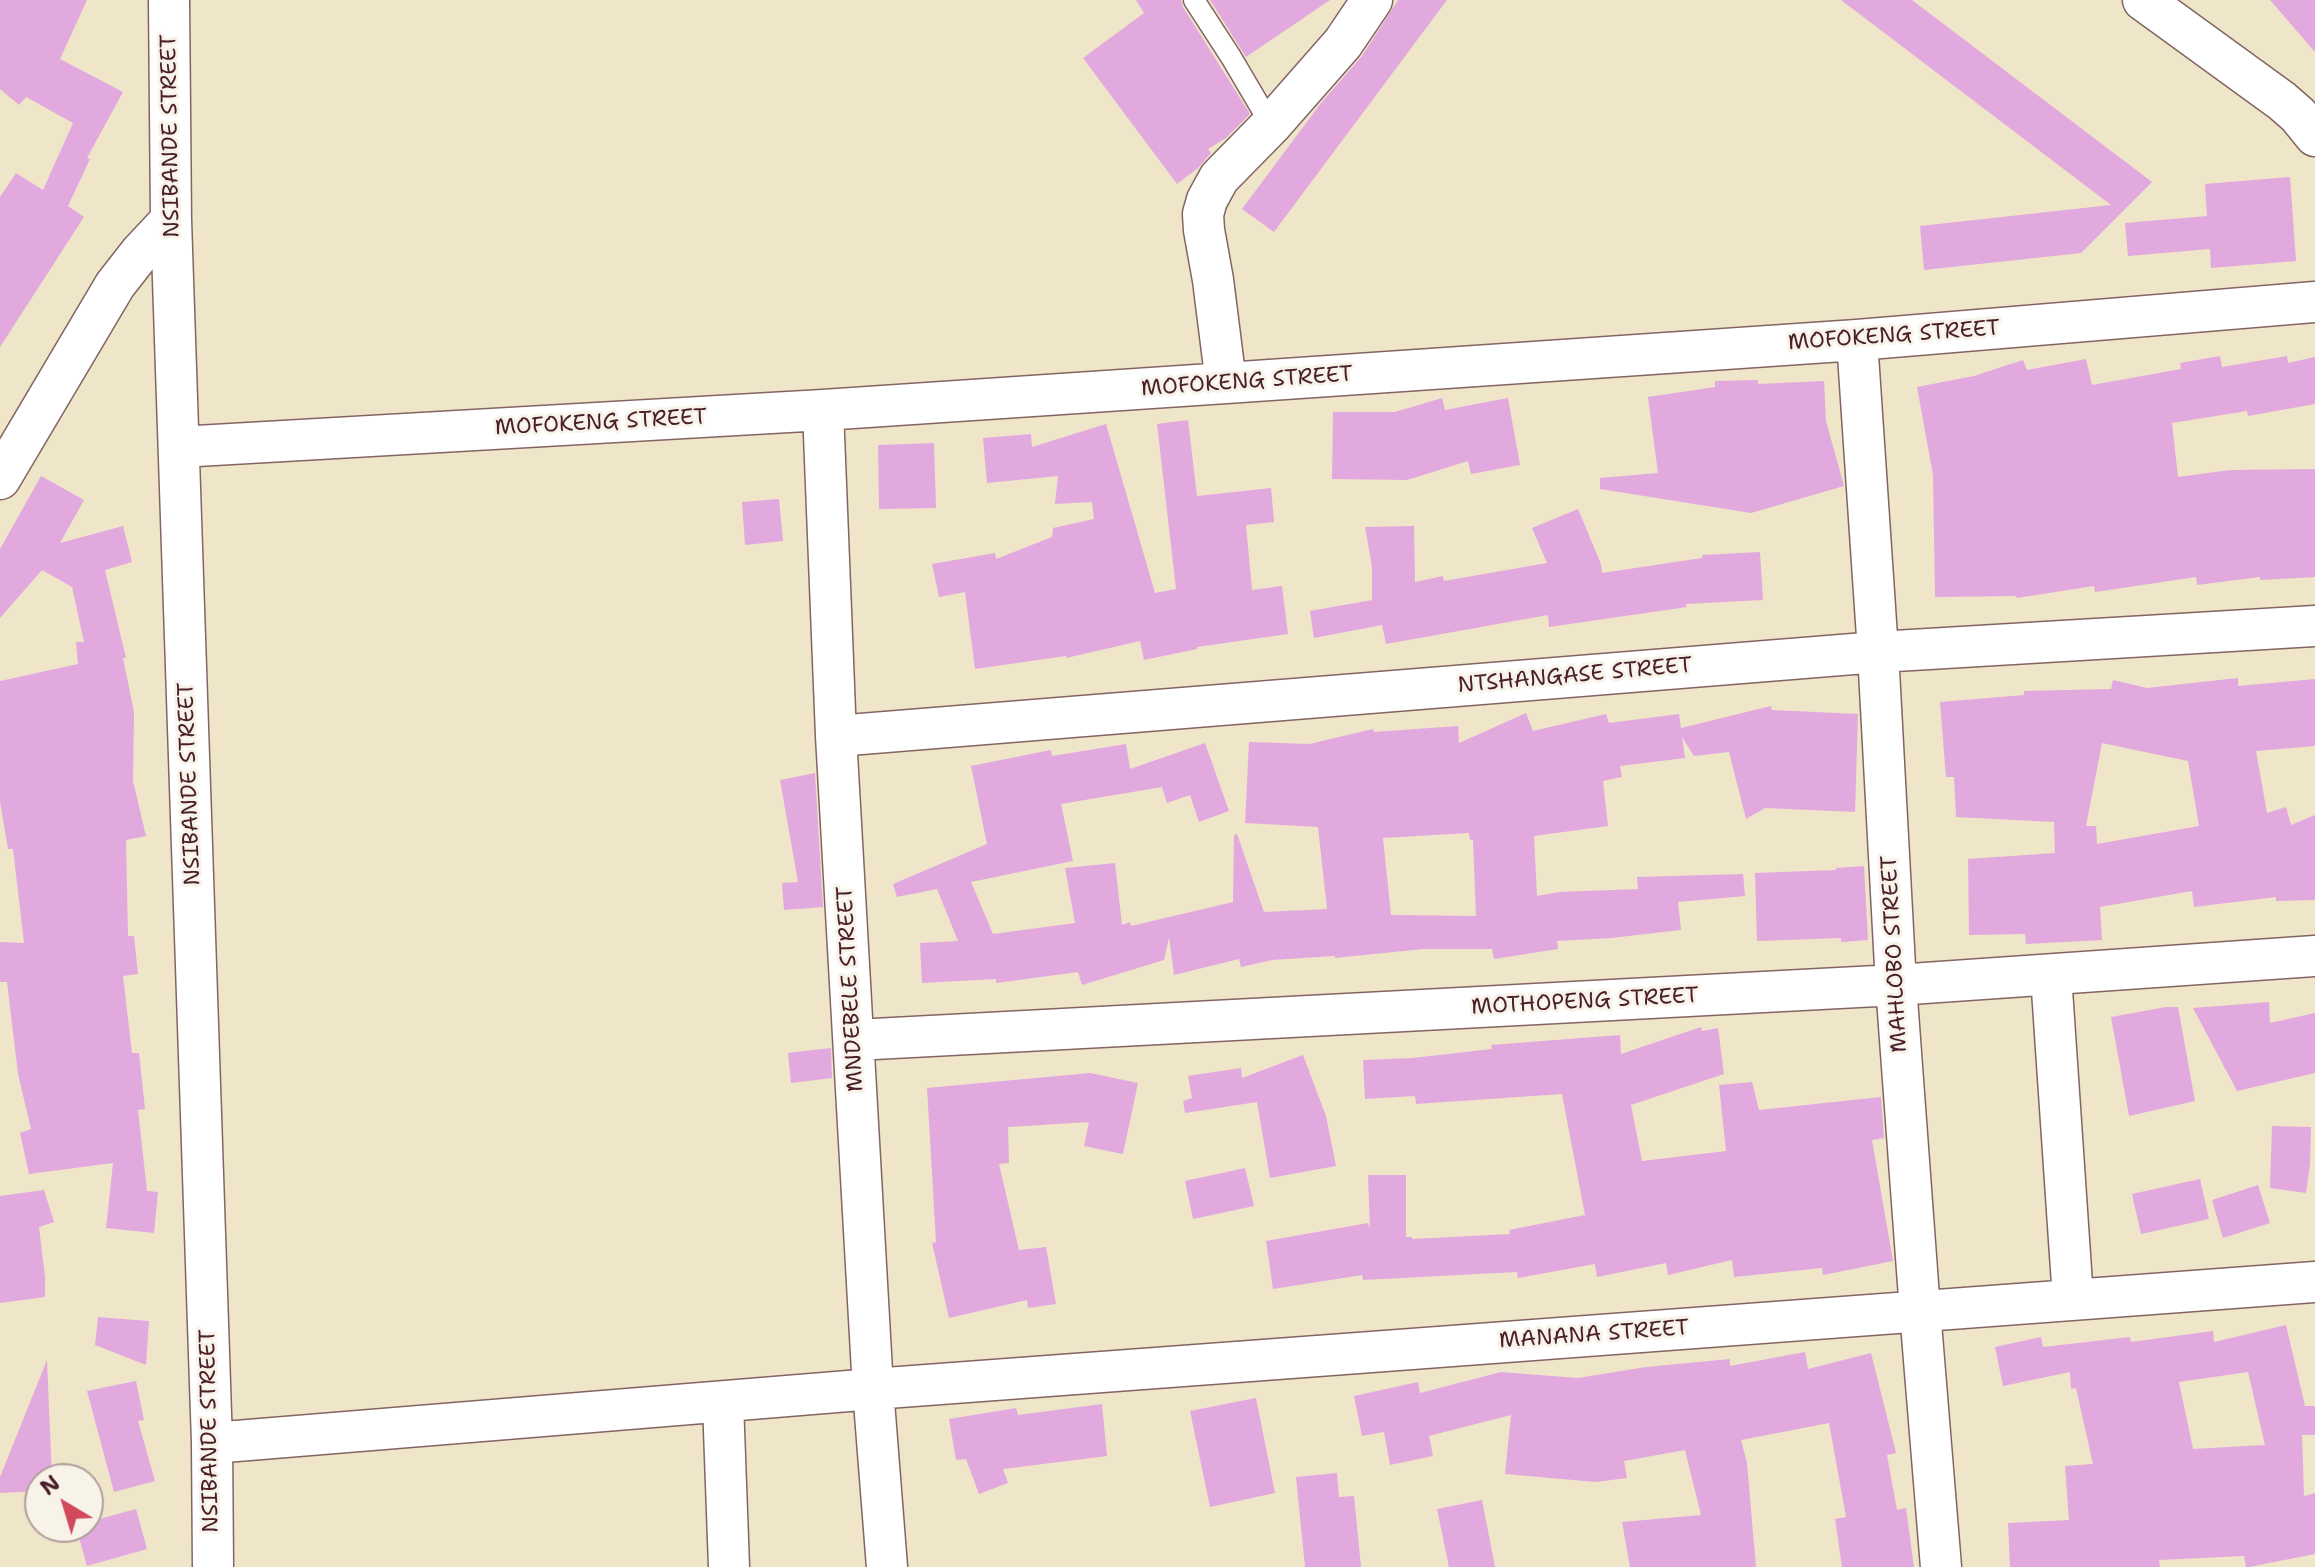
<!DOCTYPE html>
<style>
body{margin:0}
#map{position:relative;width:2315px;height:1567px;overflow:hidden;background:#efe5c9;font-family:"Shantell Sans",sans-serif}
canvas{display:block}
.north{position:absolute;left:24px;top:1463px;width:80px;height:80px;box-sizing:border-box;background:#f7f3e8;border:2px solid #b29e9c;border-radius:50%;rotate:322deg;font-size:22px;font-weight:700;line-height:32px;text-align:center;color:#4a1f2b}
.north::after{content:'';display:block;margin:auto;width:28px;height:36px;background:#d1495b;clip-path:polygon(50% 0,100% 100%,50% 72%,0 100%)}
</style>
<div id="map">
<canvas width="2315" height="1567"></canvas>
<div class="north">N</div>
</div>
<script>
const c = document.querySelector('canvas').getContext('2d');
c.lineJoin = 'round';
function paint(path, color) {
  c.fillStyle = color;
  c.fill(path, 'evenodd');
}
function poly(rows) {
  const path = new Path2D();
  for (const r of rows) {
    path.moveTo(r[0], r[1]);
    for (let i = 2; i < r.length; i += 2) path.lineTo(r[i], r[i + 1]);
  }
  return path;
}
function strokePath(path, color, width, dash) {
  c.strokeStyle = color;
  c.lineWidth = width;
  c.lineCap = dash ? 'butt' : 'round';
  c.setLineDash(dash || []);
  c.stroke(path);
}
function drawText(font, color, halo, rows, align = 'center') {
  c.font = font + ' "Shantell Sans",sans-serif';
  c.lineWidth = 6;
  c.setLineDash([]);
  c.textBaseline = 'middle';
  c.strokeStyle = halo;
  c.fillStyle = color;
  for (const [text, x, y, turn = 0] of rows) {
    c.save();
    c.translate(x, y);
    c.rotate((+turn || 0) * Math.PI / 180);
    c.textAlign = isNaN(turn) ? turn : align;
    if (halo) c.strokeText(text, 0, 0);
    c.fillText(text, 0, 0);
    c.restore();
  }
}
const building = poly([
 [0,0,87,0,60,59,123,92,87,158,90,159,68,206,84,217,0,347,0,197,16,173,43,190,73,123,26,97,19,105,0,89],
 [1136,0,1181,0,1183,7,1250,114,1226,138,1208,149,1211,153,1198,168,1177,184,1083,58,1144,13],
 [1210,0,1330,0,1246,57],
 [1398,0,1447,0,1274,232,1242,209,1321,103,1362,56],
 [1841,0,1912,0,2152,182,2081,253,1924,270,1920,226,2111,205],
 [2270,0,2315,0,2315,52],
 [2290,177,2296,261,2211,268,2210,249,2128,256,2125,223,2207,216,2205,184],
 [2220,356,2222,367,2287,356,2288,363,2315,357,2315,404,2248,416,2247,411,2172,423,2178,477,2230,470,2315,469,2315,577,2260,580,2260,577,2197,585,2196,577,2095,592,2094,586,2017,598,2016,596,1935,597,1933,475,1917,387,1974,376,2023,360,2027,370,2086,359,2092,385,2181,369,2180,363],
 [1758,380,1758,384,1824,381,1826,421,1844,486,1751,513,1600,489,1600,478,1658,473,1648,397,1715,387,1715,381],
 [1442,398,1445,410,1508,398,1520,465,1471,474,1468,461,1407,480,1332,479,1333,412,1395,412],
 [1188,420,1197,496,1271,488,1274,522,1246,525,1252,590,1282,586,1288,634,1197,647,1197,649,1144,660,1140,641,1066,658,1066,656,975,669,965,592,939,597,932,564,995,553,996,559,1052,537,1053,528,1094,519,1092,502,1055,504,1058,476,987,483,983,438,1031,434,1032,447,1106,424,1155,593,1176,589,1157,424],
 [934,443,936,508,879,509,878,445],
 [41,476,84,500,60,543,123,526,132,562,105,570,126,658,123,658,134,712,133,781,146,836,126,840,128,936,134,936,138,974,123,976,132,1053,139,1053,145,1109,138,1110,147,1191,158,1192,154,1233,106,1228,113,1163,29,1174,20,1133,31,1129,18,1074,7,982,0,982,0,942,24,943,13,849,8,849,0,802,0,681,78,664,76,642,84,642,72,587,42,570,0,618,0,549],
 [779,499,783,541,745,545,742,502],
 [1578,509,1601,564,1602,573,1702,558,1702,555,1760,552,1763,600,1686,604,1687,607,1549,627,1548,615,1386,644,1382,625,1314,638,1310,611,1372,600,1372,567,1365,527,1414,526,1415,582,1443,576,1444,581,1547,563,1532,528],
 [2238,678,2238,686,2315,679,2315,746,2256,751,2267,813,2286,807,2291,825,2315,815,2315,900,2276,901,2276,897,2194,907,2192,891,2100,907,2102,940,2026,944,2025,934,1969,935,1968,859,2055,853,2054,822,1956,817,1954,777,1946,777,1940,702,2024,695,2024,691,2111,689,2113,680,2147,688],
 [2102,743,2188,761,2199,826,2097,844,2096,826,2086,826],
 [1771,706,1772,710,1858,714,1855,812,1765,808,1746,819,1729,752,1694,756,1682,737,1685,758,1620,766,1622,777,1603,781,1608,826,1534,836,1537,896,1559,892,1638,889,1637,877,1743,874,1745,896,1678,902,1681,930,1611,938,1557,941,1558,949,1494,959,1492,949,1423,949,1335,958,1335,956,1272,960,1241,967,1239,959,1174,975,1169,937,1164,960,1082,985,1078,972,996,983,996,979,922,983,920,943,958,941,937,889,897,897,893,884,987,844,971,766,1051,750,1052,756,1126,744,1130,769,1205,743,1229,811,1199,822,1190,795,1167,803,1162,787,1061,804,1073,861,971,882,993,934,1075,923,1065,868,1115,863,1122,925,1130,922,1131,926,1233,902,1234,835,1237,834,1264,912,1327,909,1318,827,1245,823,1249,742,1309,744,1373,729,1374,732,1458,726,1459,743,1526,713,1533,731,1606,714,1609,723,1679,714,1681,728],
 [1469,833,1470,840,1473,840,1476,916,1391,915,1383,838],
 [815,773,823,907,784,910,782,883,798,882,780,780],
 [1864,866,1868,940,1841,942,1841,938,1757,941,1755,873,1836,870,1836,868],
 [2269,1002,2270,1023,2315,1013,2315,1073,2237,1091,2193,1008],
 [2166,1007,2178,1007,2195,1101,2129,1116,2111,1017],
 [1701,1027,1702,1031,1718,1028,1724,1074,1631,1105,1642,1161,1726,1151,1719,1085,1752,1082,1759,1110,1881,1097,1884,1138,1872,1140,1893,1261,1823,1275,1822,1268,1734,1277,1732,1260,1668,1275,1666,1263,1597,1277,1595,1264,1518,1278,1517,1272,1363,1280,1362,1275,1273,1289,1266,1241,1368,1223,1370,1229,1368,1175,1406,1175,1406,1237,1412,1237,1412,1239,1510,1234,1509,1230,1585,1215,1562,1094,1416,1104,1415,1096,1365,1099,1363,1060,1412,1058,1492,1049,1491,1045,1620,1035,1621,1054],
 [831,1048,832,1078,791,1083,788,1053],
 [1303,1055,1326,1116,1336,1166,1270,1178,1257,1102,1185,1113,1183,1101,1192,1098,1188,1076,1241,1068,1242,1078],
 [1090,1073,1138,1083,1123,1154,1084,1146,1089,1122,1008,1127,1009,1163,999,1164,1019,1250,1046,1247,1056,1304,1028,1308,1027,1300,949,1318,932,1243,936,1242,927,1088],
 [2272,1126,2311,1127,2310,1164,2306,1193,2270,1188],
 [1245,1168,1254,1206,1193,1219,1185,1181],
 [2200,1179,2209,1219,2141,1234,2132,1194],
 [2258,1185,2270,1223,2223,1238,2212,1200],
 [44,1190,54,1222,39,1227,45,1277,45,1297,0,1303,0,1196],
 [98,1317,149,1321,146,1365,95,1345],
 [2286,1325,2305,1406,2315,1406,2315,1435,2302,1435,2304,1496,2315,1493,2315,1554,2249,1567,2246,1567,2244,1556,2159,1560,2160,1567,2010,1567,2008,1523,2069,1520,2065,1466,2093,1464,2076,1388,2071,1389,2070,1372,2003,1386,1995,1347,2041,1337,2043,1347,2130,1337,2131,1342,2213,1331,2214,1342],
 [2248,1372,2265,1445,2193,1449,2179,1382],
 [1805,1352,1808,1369,1871,1353,1896,1453,1887,1455,1897,1510,1906,1508,1914,1567,1842,1567,1835,1519,1846,1517,1829,1423,1741,1440,1747,1463,1756,1567,1630,1567,1622,1522,1701,1515,1685,1450,1624,1461,1627,1478,1596,1482,1505,1474,1511,1415,1429,1436,1433,1456,1390,1465,1384,1432,1362,1436,1354,1396,1418,1382,1420,1393,1501,1372,1578,1378,1646,1367,1730,1359,1730,1366],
 [47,1360,52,1479,40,1479,40,1491,0,1493,0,1477],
 [136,1381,144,1420,138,1421,155,1481,114,1492,87,1391],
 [1256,1398,1275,1493,1210,1507,1190,1411],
 [1102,1404,1107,1456,1003,1469,1008,1483,979,1494,966,1459,956,1460,949,1419,1016,1408,1018,1415],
 [1337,1473,1339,1497,1354,1496,1361,1567,1305,1567,1296,1477],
 [1482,1500,1495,1567,1449,1567,1437,1509],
 [136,1509,147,1549,87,1566,76,1527,88,1527,88,1522]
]);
const service = poly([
 [1194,0,1231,57,1271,125]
]);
const minor = poly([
 [169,0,171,220,212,1443,213,1567],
 [2143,0,2282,101,2298,115,2315,136],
 [1857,340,1878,652,1896,985,1920,1311,1941,1567],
 [1226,383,1213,280,1204,230,1203,214,1207,200,1219,178,1271,125,1343,43,1372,0],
 [823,410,836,736,873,1389,887,1567],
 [179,447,823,410,1226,383,1857,340,2315,302],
 [0,479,115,285,140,253,171,220],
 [836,736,1878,652,2315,626],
 [2051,975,2073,1299],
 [855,1040,1896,985,2315,956],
 [723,1402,729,1567],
 [212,1443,873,1389,2315,1282]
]);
const streetNames = [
 ["NSIBANDE STREET",171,136,-91],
 ["MOFOKENG STREET",1894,336,-4],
 ["MOFOKENG STREET",1247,382,-4],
 ["MOFOKENG STREET",601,423,-3],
 ["NTSHANGASE STREET",1575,676,-5],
 ["NSIBANDE STREET",190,784,-92],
 ["MAHLOBO STREET",1895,954,-93],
 ["MNDEBELE STREET",851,989,-93],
 ["MOTHOPENG STREET",1585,1002,-3],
 ["MANANA STREET",1594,1335,-4],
 ["NSIBANDE STREET",210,1431,-91]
];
paint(building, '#e2a9de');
strokePath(service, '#846462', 23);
strokePath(minor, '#846462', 43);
strokePath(service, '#fff', 20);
strokePath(minor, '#fff', 40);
drawText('22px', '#4a1f2b', '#f7f3e8', streetNames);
</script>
